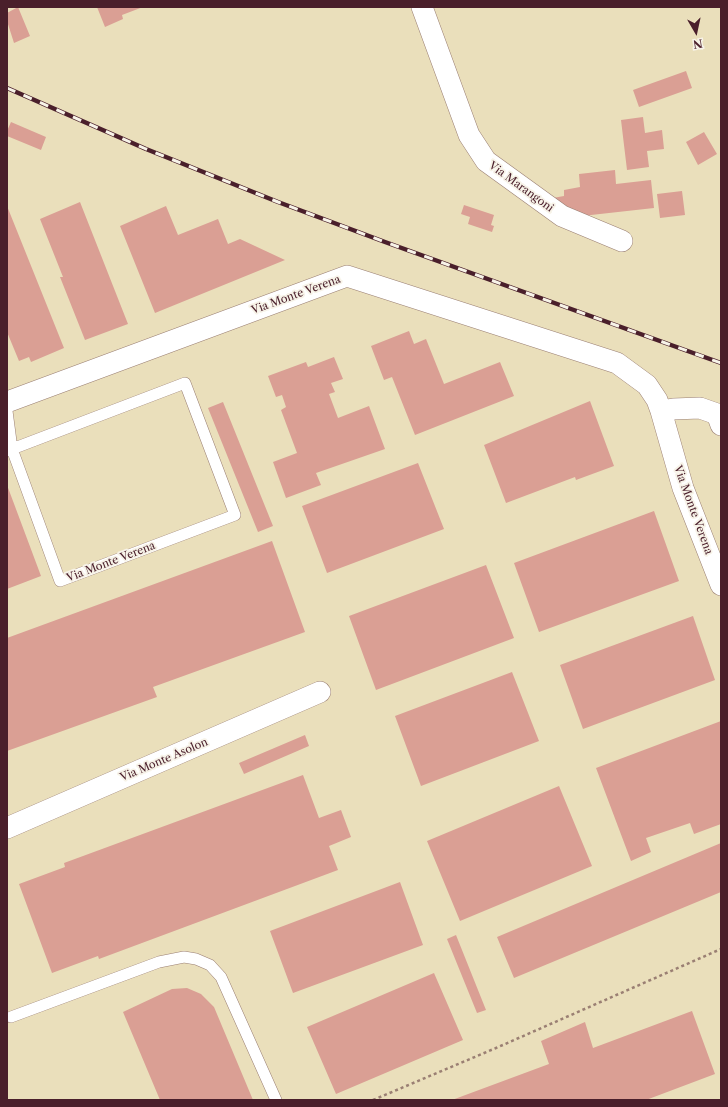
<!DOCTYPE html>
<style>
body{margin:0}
#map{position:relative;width:728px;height:1107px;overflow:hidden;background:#eadfbb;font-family:"Libre Caslon Text",serif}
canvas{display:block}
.frame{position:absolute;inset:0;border:8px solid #4a1f2b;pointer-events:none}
.north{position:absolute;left:676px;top:12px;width:40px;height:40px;-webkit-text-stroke:3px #f7f3e8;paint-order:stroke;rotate:171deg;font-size:11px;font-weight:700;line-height:16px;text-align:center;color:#4a1f2b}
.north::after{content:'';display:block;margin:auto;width:14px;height:18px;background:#4a1f2b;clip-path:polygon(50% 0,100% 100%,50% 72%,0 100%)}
</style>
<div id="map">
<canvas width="728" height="1107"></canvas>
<div class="frame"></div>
<div class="north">N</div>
</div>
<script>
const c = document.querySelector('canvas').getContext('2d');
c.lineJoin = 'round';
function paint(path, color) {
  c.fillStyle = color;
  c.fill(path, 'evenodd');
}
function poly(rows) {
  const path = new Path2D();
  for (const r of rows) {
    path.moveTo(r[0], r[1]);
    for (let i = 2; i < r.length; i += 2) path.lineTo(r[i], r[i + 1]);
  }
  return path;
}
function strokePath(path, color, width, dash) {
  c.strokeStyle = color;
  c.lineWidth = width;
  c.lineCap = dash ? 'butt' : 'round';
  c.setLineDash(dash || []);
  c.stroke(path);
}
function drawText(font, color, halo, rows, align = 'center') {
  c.font = font + ' "Libre Caslon Text",serif';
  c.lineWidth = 3.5;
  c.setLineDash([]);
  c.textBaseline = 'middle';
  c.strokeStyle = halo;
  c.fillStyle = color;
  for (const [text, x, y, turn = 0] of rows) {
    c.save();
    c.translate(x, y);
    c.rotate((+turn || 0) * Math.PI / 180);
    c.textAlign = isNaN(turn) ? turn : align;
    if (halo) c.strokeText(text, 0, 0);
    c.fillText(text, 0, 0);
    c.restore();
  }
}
const building = poly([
 [18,7,30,36,14,43,7,21,7,13],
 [97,7,143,7,122,15,123,19,105,27],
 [686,71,692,88,639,107,633,90],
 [643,117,645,133,662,130,664,149,647,151,649,167,627,170,621,120],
 [11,122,46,137,41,150,7,136,7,131],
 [704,132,717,154,698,165,686,142],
 [615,170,616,184,651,180,654,208,582,216,547,199,564,196,564,190,580,187,579,174],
 [682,191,685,215,660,218,657,194],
 [80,202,128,324,85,340,60,277,63,277,40,219],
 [464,205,494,215,491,225,494,226,492,232,468,224,470,217,461,214],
 [7,206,64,348,31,362,29,357,19,361,7,332],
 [166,206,178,235,218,219,228,244,240,239,285,260,155,313,120,226],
 [409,331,414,344,426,339,444,384,500,362,514,396,415,435,392,377,384,380,371,346],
 [334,357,343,379,331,383,335,392,329,394,338,418,369,406,385,449,316,473,321,485,286,498,273,462,297,453,281,410,286,407,282,395,276,397,268,376,306,362,308,367],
 [590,401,614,466,576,480,575,477,506,503,484,445],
 [223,402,273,526,258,532,208,408],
 [418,463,444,529,327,573,302,506],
 [7,485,41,576,7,589],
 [654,511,679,581,539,632,514,563],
 [272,541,305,632,153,687,157,697,7,751,7,638],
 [486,565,514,638,376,690,349,616],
 [693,616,715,680,583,729,560,665],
 [512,672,539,741,421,786,395,716],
 [721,721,721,824,694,834,690,823,646,838,651,852,631,861,596,768],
 [305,735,309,746,244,774,239,763],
 [303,775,319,818,341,810,351,837,329,846,338,870,99,959,98,956,52,973,19,884,65,867,64,863],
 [559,786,592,866,460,921,427,841],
 [721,843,721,892,514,978,497,937],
 [400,882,423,945,293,993,270,931],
 [456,935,486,1010,477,1013,447,939],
 [434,973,463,1040,336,1094,307,1027],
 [187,988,201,994,214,1007,253,1100,160,1100,123,1012,172,989],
 [692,1011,715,1074,646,1100,452,1100,549,1064,541,1041,585,1022,593,1048]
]);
const path = poly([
 [373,1100,496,1048,721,949]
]);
const service = poly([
 [185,383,235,515,60,581,12,449,185,383],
 [7,411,12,449,7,451],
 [11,1017,159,962,184,957,196,959,210,965,221,977,276,1100]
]);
const minor = poly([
 [422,7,469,135,486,161,562,216,622,241],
 [7,402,347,276,617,363,647,385,657,400,661,411,683,488,721,585],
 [661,411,673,409,700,408,717,414,721,425],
 [7,828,320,692]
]);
const rail = poly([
 [7,88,146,149,278,202,385,242,721,363]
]);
const streetNames = [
 ["Via Marangoni",521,187,36],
 ["Via Monte Verena",296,295,-20],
 ["Via Monte Verena",693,510,70],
 ["Via Monte Verena",111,562,-21],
 ["Via Monte Asolon",164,760,-23]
];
paint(building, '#da9f94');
strokePath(service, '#9a7f73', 12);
strokePath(minor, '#9a7f73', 22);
strokePath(path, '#9a7f73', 2.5, [3, 3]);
strokePath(service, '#fff', 11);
strokePath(minor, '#fff', 21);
strokePath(rail, '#4a1f2b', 4.5);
strokePath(rail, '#f7f3e8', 3, [9]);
drawText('11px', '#4a1f2b', '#f7f3e8', streetNames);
</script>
